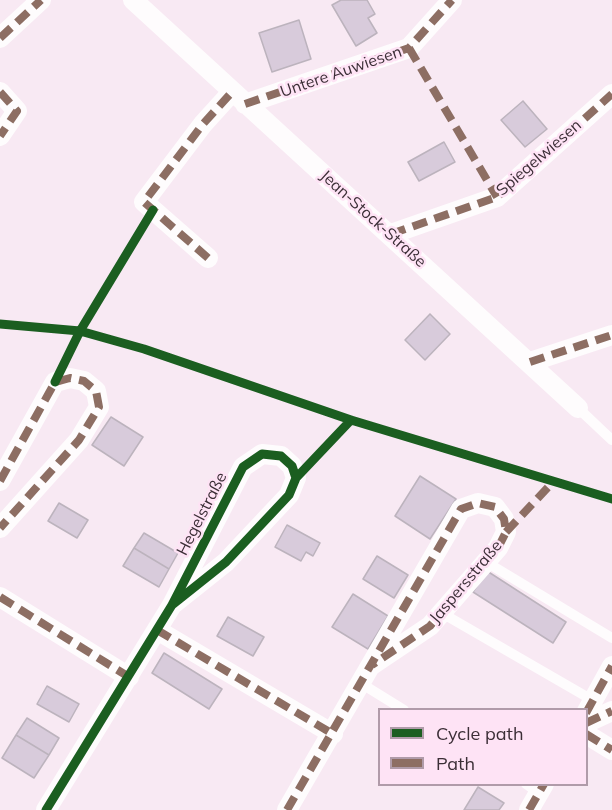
<!DOCTYPE html>
<meta charset="utf-8">
<style>
body{margin:0}
#map{position:relative;width:612px;height:810px;overflow:hidden;background:#f8e9f3;font-family:Mulish,sans-serif}
canvas{display:block}
.legend{position:absolute;left:378px;top:708px;width:210px;height:78px;box-sizing:border-box;background:#fee3f5;border:2px solid #b09ba9;margin:0;padding:8px 10px;list-style:none;font-size:18px;color:#3b2e36}
.legend li{display:flex;align-items:center;gap:12px;height:30px}
.legend b{width:30px;border:2px solid #b09ba9}
</style>
<div id="map">
<canvas width="612" height="810"></canvas>
<ul class="legend">
<li><b style="height:8px;background:#1b5e20"></b>Cycle path</li>
<li><b style="height:8px;background:#8d6e63"></b>Path</li>
</ul>
</div>
<script>
const c = document.querySelector('canvas').getContext('2d');
c.lineJoin = 'round';
function paint(path, color) {
  c.fillStyle = color;
  c.fill(path, 'evenodd');
}
function poly(rows) {
  const path = new Path2D();
  for (const r of rows) {
    path.moveTo(r[0], r[1]);
    for (let i = 2; i < r.length; i += 2) path.lineTo(r[i], r[i + 1]);
  }
  return path;
}
function strokePath(path, color, width, dash) {
  c.strokeStyle = color;
  c.lineWidth = width;
  c.lineCap = dash ? 'butt' : 'round';
  c.setLineDash(dash || []);
  c.stroke(path);
}
function drawText(font, color, halo, rows, align = 'center') {
  c.font = font + ' Mulish,sans-serif';
  c.lineWidth = 5;
  c.setLineDash([]);
  c.textBaseline = 'middle';
  c.strokeStyle = halo;
  c.fillStyle = color;
  for (const [text, x, y, turn = 0] of rows) {
    c.save();
    c.translate(x, y);
    c.rotate((+turn || 0) * Math.PI / 180);
    c.textAlign = isNaN(turn) ? turn : align;
    if (halo) c.strokeText(text, 0, 0);
    c.fillText(text, 0, 0);
    c.restore();
  }
}
const building = poly([
 [341,0,367,0,375,14,368,18,377,33,356,46,332,5,341,0],
 [299,20,311,59,272,72,259,33,299,20],
 [523,101,547,129,525,147,501,120,523,101],
 [444,142,455,162,419,181,408,162,444,142],
 [430,314,450,334,425,360,405,340,430,314],
 [111,417,143,437,124,466,92,445,111,417],
 [420,476,456,499,430,539,395,516,420,476],
 [59,503,88,520,77,538,48,521,59,503],
 [287,525,320,543,313,556,306,552,301,561,275,547,287,525],
 [144,533,178,553,169,569,134,548,144,533],
 [134,548,169,569,159,587,123,566,134,548],
 [377,556,408,575,394,598,363,579,377,556],
 [487,571,566,622,553,643,473,592,487,571],
 [353,594,388,616,368,649,332,627,353,594],
 [228,617,264,637,253,656,217,636,228,617],
 [164,653,222,689,209,709,152,673,164,653],
 [47,686,79,704,69,722,37,704,47,686],
 [27,718,59,738,49,755,16,735,27,718],
 [16,735,49,755,34,778,2,758,16,735],
 [478,787,504,803,499,810,464,810,478,787]
]);
const service = poly([
 [578,408,612,440],
 [486,562,612,638],
 [440,612,594,701],
 [362,684,404,710],
 [526,784,539,793]
]);
const minor = poly([
 [133,0,578,408],
 [0,38,41,0],
 [0,92,17,111,0,136],
 [245,104,409,48,452,0],
 [391,234,497,197,612,94],
 [208,258,144,202,203,124,232,92],
 [530,362,612,335],
 [0,481,55,382,70,378,84,381,96,391,99,407,79,440,0,528],
 [0,597,129,677],
 [157,630,333,734],
 [586,713,612,666],
 [586,723,612,711],
 [586,734,612,750],
 [46,810,172,605,243,467,262,454,281,456,292,466,296,478,289,495,226,562,172,605],
 [287,810,461,509,478,503,495,507,504,519,506,532,498,548,430,626,372,665],
 [529,810,544,784]
]);
const quiet = poly([
 [0,38,41,0],
 [409,48,497,197],
 [0,92,17,111,0,136],
 [245,104,409,48,452,0],
 [391,234,497,197,612,94],
 [208,258,144,202,203,124,232,92],
 [530,362,612,335],
 [0,481,55,382,70,378,84,381,96,391,99,407,79,440,0,528],
 [506,532,553,482],
 [0,597,129,677],
 [157,630,333,734],
 [586,713,612,666],
 [586,723,612,711],
 [586,734,612,750],
 [287,810,461,509,478,503,495,507,504,519,506,532,498,548,430,626,372,665],
 [529,810,544,784]
]);
const cycleway = poly([
 [0,324,80,331,144,349,351,420,612,499],
 [55,382,80,331,153,210],
 [296,478,351,420],
 [46,810,172,605,243,467,262,454,281,456,292,466,296,478,289,495,226,562,172,605]
]);
const streetNames = [
 ["Untere Auwiesen",341,72,-19],
 ["Spiegelwiesen",539,158,-41],
 ["Jean-Stock-Straße",373,219,42],
 ["Hegelstraße",202,514,-63],
 ["Jaspersstraße",466,582,-50]
];
paint(building, '#d8cbdb');
strokePath(building, '#bcb3bd', 1.5);
strokePath(service, '#fefcfd', 10);
strokePath(minor, '#fefcfd', 20);
strokePath(quiet, '#8d6e63', 8, [15, 8]);
strokePath(cycleway, '#1b5e20', 9);
drawText('16px', '#3b2e36', '#fee3f5', streetNames);
</script>
